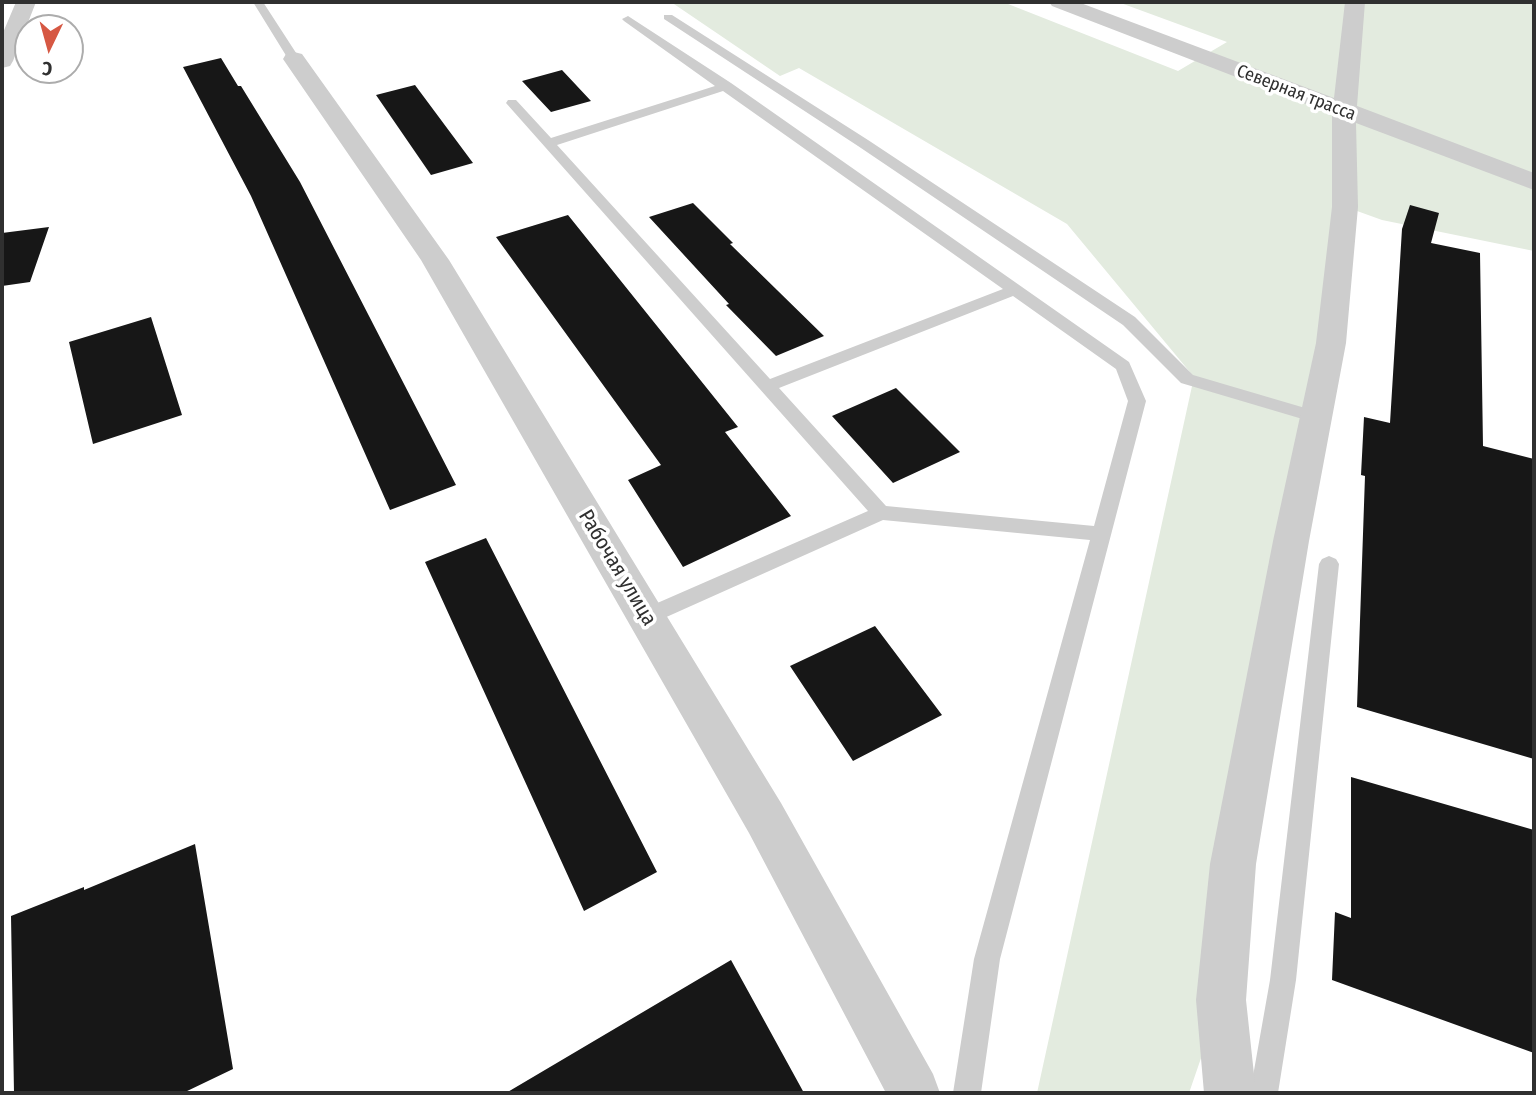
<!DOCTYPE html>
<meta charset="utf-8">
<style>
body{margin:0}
#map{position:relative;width:1536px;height:1095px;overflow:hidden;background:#fff;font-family:"Fira Sans Condensed",sans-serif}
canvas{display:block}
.frame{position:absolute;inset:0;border:4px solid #303030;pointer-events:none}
.north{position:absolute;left:14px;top:14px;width:70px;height:70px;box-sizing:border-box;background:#fff;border:2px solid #acacac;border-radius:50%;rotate:185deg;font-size:19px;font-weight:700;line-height:28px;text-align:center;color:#303030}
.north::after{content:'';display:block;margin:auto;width:24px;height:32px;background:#d65843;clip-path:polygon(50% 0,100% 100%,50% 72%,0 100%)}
</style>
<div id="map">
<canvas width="1536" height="1095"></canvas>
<div class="frame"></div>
<div class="north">С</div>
</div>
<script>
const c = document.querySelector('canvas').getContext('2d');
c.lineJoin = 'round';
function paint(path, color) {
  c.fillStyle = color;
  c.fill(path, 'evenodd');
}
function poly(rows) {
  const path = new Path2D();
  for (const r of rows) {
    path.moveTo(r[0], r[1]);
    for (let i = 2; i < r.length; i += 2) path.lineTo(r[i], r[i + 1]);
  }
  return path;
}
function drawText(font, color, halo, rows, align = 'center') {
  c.font = font + ' "Fira Sans Condensed",sans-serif';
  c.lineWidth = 7;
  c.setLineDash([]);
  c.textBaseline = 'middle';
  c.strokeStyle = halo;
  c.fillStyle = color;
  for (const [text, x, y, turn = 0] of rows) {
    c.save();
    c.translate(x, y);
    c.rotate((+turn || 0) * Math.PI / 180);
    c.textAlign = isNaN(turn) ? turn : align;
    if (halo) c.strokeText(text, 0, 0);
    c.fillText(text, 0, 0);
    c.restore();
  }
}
const green = poly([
 [671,2,1003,2,1178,71,1227,42,1118,2,1534,2,1534,251,1382,220,1346,207,1221,1000,1189,1093,1037,1093,1194,377,1067,224,799,68,780,76]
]);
const building = poly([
 [221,58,238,86,241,86,300,182,456,485,390,510,251,196,183,67],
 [562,70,591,101,551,112,522,81],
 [415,85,473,163,431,175,376,95],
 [693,203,733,243,730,244,824,336,776,356,726,305,729,304,649,217],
 [1410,205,1439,213,1431,243,1480,253,1483,446,1534,459,1534,759,1357,707,1365,476,1361,475,1364,417,1390,423,1402,229],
 [568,215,738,427,725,432,791,516,683,567,628,480,661,465,496,237],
 [49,227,30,282,2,286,2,233],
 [151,317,182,415,93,444,69,342],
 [896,388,960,452,893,483,832,416],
 [486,538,657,872,584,911,425,562],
 [875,626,942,715,853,761,790,666],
 [1351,777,1534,830,1534,1053,1332,980,1335,912,1351,918],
 [195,844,233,1069,183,1093,14,1093,11,916,84,887,84,890],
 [731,960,804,1093,506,1093]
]);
const lane = poly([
 [253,2,263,2,300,59,298,62,290,62,253,2],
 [664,15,672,15,868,140,1135,317,1193,375,1322,413,1325,417,1322,421,1316,423,1181,383,1123,325,858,146,664,19,664,15],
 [628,16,731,83,1129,362,1146,401,1000,959,981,1093,953,1093,974,959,1090,540,883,520,653,623,646,625,639,623,636,617,639,611,868,511,506,103,508,100,516,100,551,138,715,86,624,21,622,19,628,16],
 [723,91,1003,289,770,379,557,145,723,91],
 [1013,296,1116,369,1128,401,1094,526,886,506,779,388,1013,296],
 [1329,556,1336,559,1339,564,1296,980,1278,1093,1250,1093,1270,980,1319,564,1322,559,1329,556]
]);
const street = poly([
 [16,2,36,2,13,61,10,66,2,68,2,35,16,2],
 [1049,2,1078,2,1334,98,1345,2,1365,2,1357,106,1534,173,1534,190,1356,123,1358,207,1346,343,1309,541,1256,864,1246,1000,1256,1093,1204,1093,1196,1000,1210,864,1273,541,1316,343,1332,207,1332,114,1052,6,1049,2],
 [294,52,302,54,449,260,781,803,933,1074,940,1093,886,1093,749,833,421,260,283,59,286,54,294,52]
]);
const farStreetnames = [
 ["Северная трасса",1296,93,21]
];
const streetNames = [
 ["Рабочая улица",617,568,59]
];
paint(green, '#e3ebdf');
paint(building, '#171717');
paint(lane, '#cdcdcd');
paint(street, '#cdcdcd');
drawText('18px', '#303030', '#fff', farStreetnames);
drawText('21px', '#303030', '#fff', streetNames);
</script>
